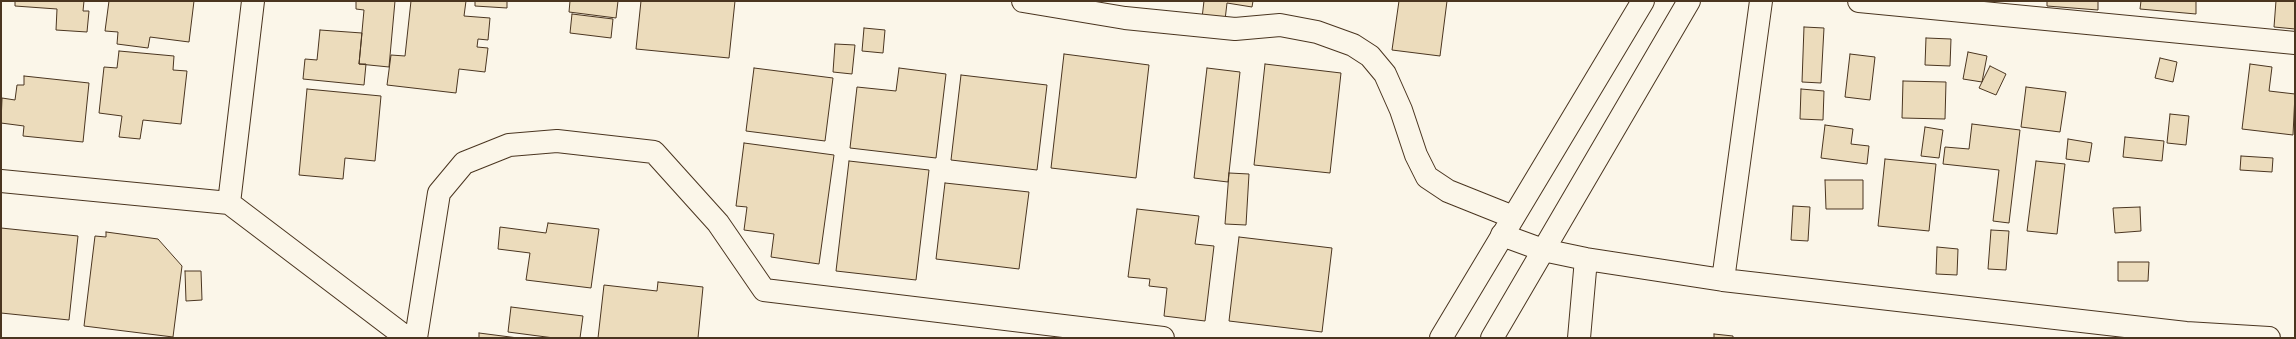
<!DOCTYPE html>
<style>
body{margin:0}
#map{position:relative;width:2296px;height:339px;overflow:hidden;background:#fbf6e9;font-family:"Source Sans 3",sans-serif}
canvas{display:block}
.frame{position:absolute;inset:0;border:2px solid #4a3520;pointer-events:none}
</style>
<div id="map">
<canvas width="2296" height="339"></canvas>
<div class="frame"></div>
</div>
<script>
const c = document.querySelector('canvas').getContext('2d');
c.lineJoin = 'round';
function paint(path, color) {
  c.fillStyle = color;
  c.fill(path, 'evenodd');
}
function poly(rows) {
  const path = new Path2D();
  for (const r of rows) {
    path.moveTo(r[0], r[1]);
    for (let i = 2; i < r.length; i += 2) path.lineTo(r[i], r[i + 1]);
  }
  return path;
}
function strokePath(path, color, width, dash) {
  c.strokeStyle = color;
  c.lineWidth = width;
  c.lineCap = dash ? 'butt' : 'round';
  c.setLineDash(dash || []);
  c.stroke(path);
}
const building = poly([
 [15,1,84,1,83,11,89,11,87,32,56,30,57,9,15,6,15,1],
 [109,1,194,1,189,42,150,37,148,48,117,44,118,32,105,31,109,1],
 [356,1,395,1,389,67,359,64,364,10,356,9,356,1],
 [411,1,466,1,464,16,490,18,488,40,478,39,477,47,488,48,485,72,459,69,456,93,387,85,391,55,405,56,411,1],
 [475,1,507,1,507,8,475,6,475,1],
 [570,1,618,1,616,18,569,12,570,1],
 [641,1,735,1,729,58,636,49,641,1],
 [1204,1,1253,1,1252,7,1227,3,1225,20,1202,18,1204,1],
 [1399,1,1447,1,1440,56,1392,50,1399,1],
 [2047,1,2098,1,2098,10,2047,6,2047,1],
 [2141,1,2196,1,2196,14,2140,9,2141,1],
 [2276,1,2295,1,2295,29,2274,27,2276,1],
 [572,14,613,19,611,38,570,33,572,14],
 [1804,27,1824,28,1821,83,1802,82,1804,27],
 [864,28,885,30,883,53,862,51,864,28],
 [320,30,362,33,359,64,366,64,364,85,303,79,305,59,317,60,320,30],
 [1926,38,1951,39,1950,66,1925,65,1926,38],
 [835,44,855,45,852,74,833,72,835,44],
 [119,51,174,56,173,70,187,71,181,124,143,120,140,139,119,137,122,116,99,113,104,67,117,68,119,51],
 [1968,52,1987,56,1982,82,1963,79,1968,52],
 [1064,54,1149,65,1136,178,1051,168,1064,54],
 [1850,54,1875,57,1870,100,1845,97,1850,54],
 [2160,58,2177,62,2173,82,2155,78,2160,58],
 [1265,64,1341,73,1330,173,1254,165,1265,64],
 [2250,64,2272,67,2269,91,2295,94,2293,135,2242,129,2250,64],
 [1990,66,2006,74,1996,95,1979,88,1990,66],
 [754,68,833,78,825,141,746,131,754,68],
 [899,68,946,74,936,158,850,148,857,87,896,91,899,68],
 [1207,68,1240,72,1228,182,1194,178,1207,68],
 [961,75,1047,85,1037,170,951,160,961,75],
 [24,76,89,83,83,142,23,136,24,126,1,123,2,98,15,100,17,85,24,85,24,76],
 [1903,81,1946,82,1945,119,1902,118,1903,81],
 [2026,87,2066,92,2060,132,2021,127,2026,87],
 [307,89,381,96,375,161,345,158,343,179,299,175,307,89],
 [1801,89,1824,91,1823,120,1800,119,1801,89],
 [2170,114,2189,116,2186,145,2167,143,2170,114],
 [1972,124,2020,130,2009,223,1993,221,1999,170,1943,164,1945,147,1969,149,1972,124],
 [1825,125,1853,129,1851,144,1869,146,1867,164,1821,158,1825,125],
 [1925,127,1943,130,1939,158,1921,156,1925,127],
 [2125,137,2164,141,2162,161,2123,157,2125,137],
 [2068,139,2092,143,2089,162,2066,159,2068,139],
 [744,143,834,155,819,264,771,257,774,234,744,230,747,207,736,206,744,143],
 [2241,156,2273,158,2272,172,2240,170,2241,156],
 [1885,159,1936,164,1929,231,1878,226,1885,159],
 [849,161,929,170,916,280,836,271,849,161],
 [2036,161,2065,164,2057,234,2027,231,2036,161],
 [1229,173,1249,174,1246,225,1225,224,1229,173],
 [1825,180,1863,180,1863,209,1826,209,1825,180],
 [945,183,1029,192,1019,269,936,259,945,183],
 [1793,206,1810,207,1808,241,1791,240,1793,206],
 [2140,207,2141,231,2115,233,2113,208,2140,207],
 [1137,209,1199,216,1195,244,1214,246,1205,321,1164,316,1167,288,1149,286,1150,279,1128,277,1137,209],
 [548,223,599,229,591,288,526,280,530,253,498,249,500,227,546,233,548,223],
 [1,228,78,236,69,320,1,313,1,228],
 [1991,230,2009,231,2006,270,1988,269,1991,230],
 [106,232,158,239,182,266,173,337,84,326,95,236,106,237,106,232],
 [1239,237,1332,248,1322,332,1229,321,1239,237],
 [1937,247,1958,249,1957,275,1936,274,1937,247],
 [2118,262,2149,262,2148,281,2118,281,2118,262],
 [185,271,201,271,202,300,186,301,185,271],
 [658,282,703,287,698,338,598,338,604,285,657,291,658,282],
 [511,307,583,316,580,338,554,338,508,332,511,307],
 [479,333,518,338,479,338,479,333],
 [1714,334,1733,336,1733,338,1714,338,1714,334]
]);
const street = poly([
 [1023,1,1125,18,1235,29,1280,25,1317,32,1353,45,1370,56,1385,74,1401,110,1416,155,1427,177,1448,191,1513,217],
 [1859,1,2295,43],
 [1,181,229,203,407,338],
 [229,203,253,1],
 [1502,235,1543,250,1586,259,1723,280,2186,333,2269,338],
 [1723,280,1761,1],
 [416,338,439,193,464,163,509,145,557,141,654,152,718,223,764,290,1163,338],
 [1579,338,1586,259]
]);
const secondary = poly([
 [1441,338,1643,1],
 [1492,338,1689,1]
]);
paint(building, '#ecdcbc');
strokePath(building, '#4a3520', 1);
strokePath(street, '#4a3520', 24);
strokePath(secondary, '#4a3520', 24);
strokePath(street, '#fbf6e9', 22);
strokePath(secondary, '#fbf6e9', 22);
</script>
